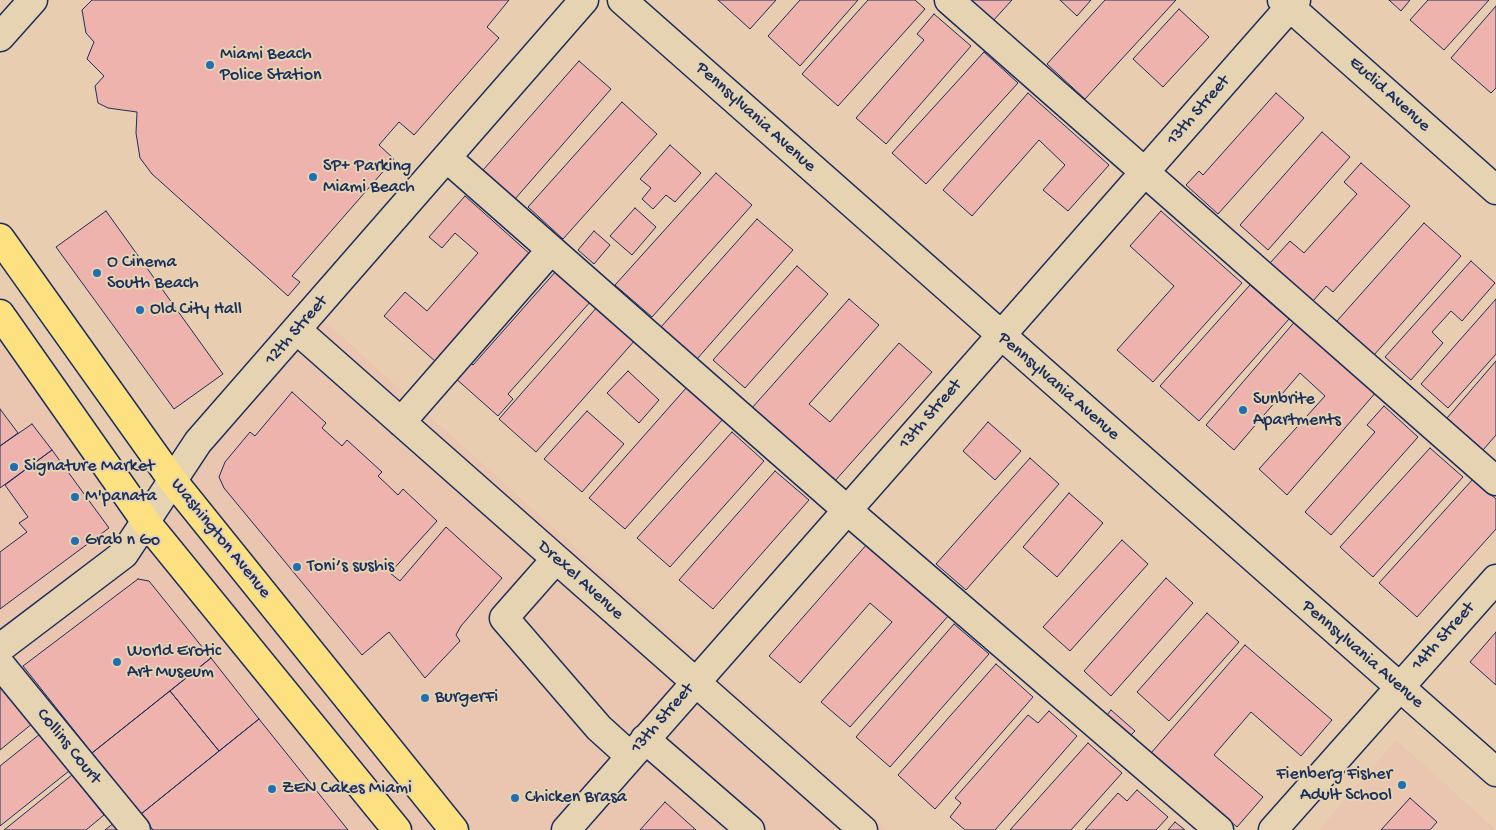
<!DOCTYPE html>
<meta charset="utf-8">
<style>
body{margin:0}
canvas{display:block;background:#e8cdb0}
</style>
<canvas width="1496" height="830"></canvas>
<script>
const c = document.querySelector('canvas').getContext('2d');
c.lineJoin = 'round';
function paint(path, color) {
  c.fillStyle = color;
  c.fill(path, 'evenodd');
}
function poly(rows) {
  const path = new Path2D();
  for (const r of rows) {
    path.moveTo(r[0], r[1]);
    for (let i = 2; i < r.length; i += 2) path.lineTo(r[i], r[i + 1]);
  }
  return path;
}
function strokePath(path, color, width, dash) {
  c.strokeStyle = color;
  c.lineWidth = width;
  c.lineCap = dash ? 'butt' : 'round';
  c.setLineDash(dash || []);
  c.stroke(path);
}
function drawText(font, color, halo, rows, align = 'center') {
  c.font = font + ' "Gochi Hand",sans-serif';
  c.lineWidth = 4;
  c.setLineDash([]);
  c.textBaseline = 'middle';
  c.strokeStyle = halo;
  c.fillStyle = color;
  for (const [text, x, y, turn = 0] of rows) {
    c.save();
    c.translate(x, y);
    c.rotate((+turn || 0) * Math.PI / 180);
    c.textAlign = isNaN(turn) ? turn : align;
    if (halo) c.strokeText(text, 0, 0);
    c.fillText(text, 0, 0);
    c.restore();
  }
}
const built = poly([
 [317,314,887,830,145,830,0,650,0,337,127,513],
 [1396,740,1496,830,1319,830]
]);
const building = poly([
 [92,0,509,0,487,27,499,38,414,135,399,122,379,145,394,159,292,276,300,282,288,296,152,174,140,158,136,133,137,112,108,108,98,103,95,86,104,76,87,59,94,42,86,33,82,10,92,0],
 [718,0,776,0,750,29,718,0],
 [800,0,858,0,800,66,768,36,800,0],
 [868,0,915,0,925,9,838,106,802,74,868,0],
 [968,0,1012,0,992,22,968,0],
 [1060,0,1091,0,1077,16,1060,0],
 [1105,0,1176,0,1085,99,1047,64,1105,0],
 [1389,0,1410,0,1401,11,1389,0],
 [1428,0,1489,0,1444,50,1410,20,1428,0],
 [1496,6,1496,88,1491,93,1451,58,1496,6],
 [1179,9,1209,37,1163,87,1133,59,1179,9],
 [934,14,971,46,886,144,856,118,924,40,917,34,934,14],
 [984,52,1018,83,926,184,892,153,984,52],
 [579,61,611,89,515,199,483,170,579,61],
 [1028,93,1109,165,1068,211,1043,190,1065,165,1039,140,972,216,943,190,1028,93],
 [1276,93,1304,118,1218,214,1186,185,1199,171,1203,175,1276,93],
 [622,102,657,134,563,239,528,207,622,102],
 [1322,132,1350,157,1268,250,1240,225,1322,132],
 [670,145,701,173,675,202,666,195,653,209,642,199,651,188,640,179,670,145],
 [1361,163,1410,206,1333,292,1326,286,1313,301,1270,263,1290,241,1304,253,1357,194,1344,182,1361,163],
 [716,173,752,205,652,317,615,285,716,173],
 [465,196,531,255,436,362,384,316,405,292,427,311,478,253,455,233,442,248,429,237,465,196],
 [635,208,656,227,632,255,610,236,635,208],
 [106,211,223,374,174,409,56,247,106,211],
 [1161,211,1242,283,1153,382,1117,350,1174,286,1130,246,1161,211],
 [757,219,793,250,697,359,661,327,757,219],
 [1424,223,1461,256,1374,355,1337,321,1424,223],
 [594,231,610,245,594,264,578,250,594,231],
 [1471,261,1495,283,1462,321,1451,311,1432,332,1443,343,1411,380,1385,357,1471,261],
 [797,266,828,294,745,388,713,360,797,266],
 [557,270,591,301,508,394,513,399,498,416,454,377,468,361,473,365,557,270],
 [1250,285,1289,319,1199,421,1160,386,1250,285],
 [849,299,879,325,809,404,830,422,899,343,932,372,834,482,751,409,849,299],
 [1496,299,1496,354,1448,408,1421,384,1496,299],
 [598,306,636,339,536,452,499,419,598,306],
 [1297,319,1377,391,1287,495,1259,469,1325,396,1300,373,1234,450,1206,425,1297,319],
 [1496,361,1496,435,1483,450,1447,418,1496,361],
 [628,371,659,400,639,423,607,393,628,371],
 [687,387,723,419,625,529,589,498,687,387],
 [292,392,326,423,322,428,342,446,347,440,382,472,378,476,398,495,403,489,437,521,390,573,400,581,446,527,502,578,461,626,456,635,460,641,425,678,389,632,362,655,224,488,219,477,225,462,250,432,255,436,292,392],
 [1384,406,1418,437,1331,535,1305,512,1375,432,1367,425,1384,406],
 [0,409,18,433,0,446,0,409],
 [587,411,624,444,582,492,544,459,587,411],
 [988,422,1021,451,995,480,963,451,988,422],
 [32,424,52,450,0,488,0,446,32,424],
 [732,432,764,461,670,567,637,538,732,432],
 [1430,448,1463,477,1373,577,1340,547,1430,448],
 [52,450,109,528,0,609,0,552,27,532,19,523,28,517,5,485,52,450],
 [1030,458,1059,484,966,590,936,564,1030,458],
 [775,471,809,500,713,609,679,580,775,471],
 [1473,479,1496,499,1496,529,1417,617,1379,583,1473,479],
 [1069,493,1103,523,1057,577,1023,547,1069,493],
 [1122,540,1148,564,1070,651,1043,627,1122,540],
 [868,543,949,615,850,727,821,702,892,622,870,603,800,683,769,656,868,543],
 [1166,578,1193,603,1111,696,1084,671,1166,578],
 [138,579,149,581,211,658,92,753,23,666,138,579],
 [1207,613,1239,642,1169,721,1137,692,1207,613],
 [954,624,989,654,890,767,856,737,954,624],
 [1496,632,1496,685,1470,662,1496,632],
 [1245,645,1332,720,1301,756,1251,712,1214,755,1263,797,1237,827,1151,753,1245,645],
 [211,658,259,719,219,751,170,691,211,658],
 [996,664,1033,697,935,809,898,775,996,664],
 [0,682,33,723,0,750,0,682],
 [170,691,219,751,141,814,92,753,170,691],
 [1111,710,1135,731,1125,741,1102,721,1111,710],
 [1049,711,1077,736,995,830,965,830,950,817,961,803,955,798,1028,715,1038,723,1049,711],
 [259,719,348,830,153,830,141,814,259,719],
 [40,734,69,771,0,826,0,766,40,734],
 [1088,743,1122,773,1071,830,1010,830,1088,743],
 [72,775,104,815,86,830,4,830,72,775],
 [1137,790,1168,817,1156,830,1085,830,1118,793,1127,801,1137,790],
 [1410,798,1437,822,1430,830,1381,830,1410,798],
 [665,802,696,830,640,830,665,802],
 [115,822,121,830,105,830,115,822],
 [1175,822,1185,830,1168,830,1175,822]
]);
const minor = poly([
 [622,0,1496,772],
 [949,0,1496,481],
 [1282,0,1496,190],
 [0,37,33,0],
 [447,158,847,510,1219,830],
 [297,330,863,830],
 [401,422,551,250],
 [556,559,504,618,599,728,630,756],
 [0,648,124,554,198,442,584,0],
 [0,664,136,830],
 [645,739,750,830],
 [566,830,1296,0],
 [1273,830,1496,579]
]);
const major = poly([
 [0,238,173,481,454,830],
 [0,314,146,522,397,830]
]);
const markers = [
 [210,65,5,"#1f6fb2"],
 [313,177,5,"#1f6fb2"],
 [97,273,5,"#1f6fb2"],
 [140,310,5,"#1f6fb2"],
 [1243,410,5,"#1f6fb2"],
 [14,467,5,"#1f6fb2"],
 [75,497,5,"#1f6fb2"],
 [75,541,5,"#1f6fb2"],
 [297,567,5,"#1f6fb2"],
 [117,662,5,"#1f6fb2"],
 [425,698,5,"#1f6fb2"],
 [1402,785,5,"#1f6fb2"],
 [272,789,5,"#1f6fb2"],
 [515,798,5,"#1f6fb2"]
];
const poiNames = [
 ["Miami Beach",220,55],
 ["Police Station",220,76],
 ["SP+ Parking",323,167],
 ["Miami Beach",323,188],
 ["O Cinema",107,263],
 ["South Beach",107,284],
 ["Old City Hall",150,310],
 ["Sunbrite",1253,400],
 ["Apartments",1253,421],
 ["Signature Market",24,467],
 ["M'panata",85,497],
 ["Grab n Go",85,541],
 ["Toni’s sushis",307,567],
 ["World Erotic",127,652],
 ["Art Museum",127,673],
 ["BurgerFi",435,698],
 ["Fienberg Fisher",1392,775,"right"],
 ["Adult School",1392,796,"right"],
 ["ZEN Cakes Miami",282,789],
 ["Chicken Brasa",525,798]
];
const streetNames = [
 ["Euclid Avenue",1389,95,42],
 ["13th Street",1199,111,-49],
 ["Pennsylvania Avenue",755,118,42],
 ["12th Street",297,331,-49],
 ["Pennsylvania Avenue",1058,387,41],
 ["13th Street",931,415,-49],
 ["Washington Avenue",220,539,51],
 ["Drexel Avenue",580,581,42],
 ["14th Street",1444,637,-48],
 ["Pennsylvania Avenue",1362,655,41],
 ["13th Street",663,719,-49],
 ["Collins Court",68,747,51]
];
paint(built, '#eac5af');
paint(building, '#eeb3ac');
strokePath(building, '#1b2f5e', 1);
strokePath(minor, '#1b2f5e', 31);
strokePath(major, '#1b2f5e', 31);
strokePath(minor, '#e6d3b1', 28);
strokePath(major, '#fde080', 28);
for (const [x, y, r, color] of markers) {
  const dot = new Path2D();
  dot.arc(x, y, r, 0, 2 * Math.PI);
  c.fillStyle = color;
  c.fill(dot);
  strokePath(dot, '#e6d3b1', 2);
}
drawText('18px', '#1b2f5e', '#e6d3b1', poiNames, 'left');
drawText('18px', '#1b2f5e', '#e6d3b1', streetNames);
</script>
